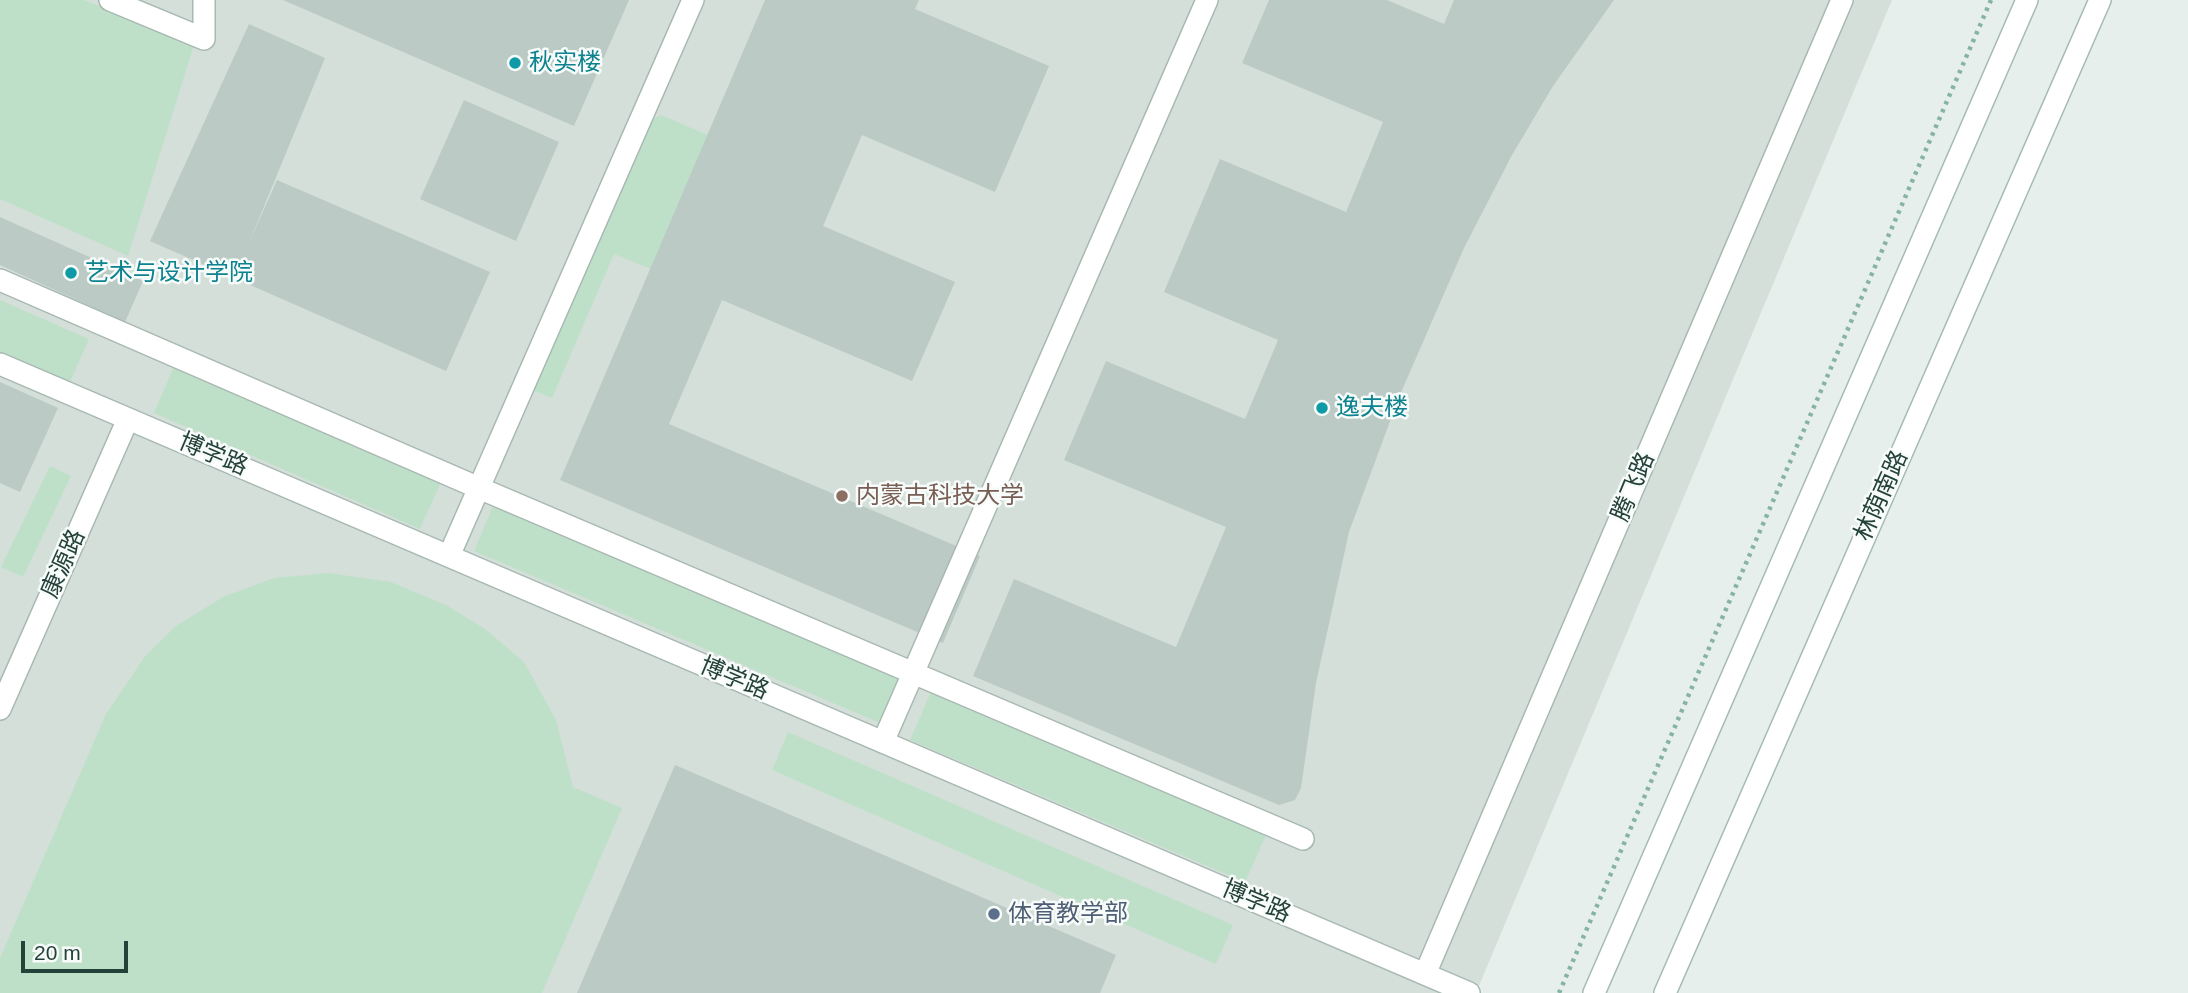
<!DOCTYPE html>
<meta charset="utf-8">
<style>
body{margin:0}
#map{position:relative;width:2188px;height:993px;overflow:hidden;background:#e6efeb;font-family:Helvetica,sans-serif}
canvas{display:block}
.scale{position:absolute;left:21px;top:941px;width:107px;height:32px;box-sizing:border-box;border:4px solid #24423a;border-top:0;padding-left:9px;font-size:21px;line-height:24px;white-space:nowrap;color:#24423a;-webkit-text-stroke:5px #f7fbf9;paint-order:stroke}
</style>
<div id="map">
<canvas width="2188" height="993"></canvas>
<div class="scale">20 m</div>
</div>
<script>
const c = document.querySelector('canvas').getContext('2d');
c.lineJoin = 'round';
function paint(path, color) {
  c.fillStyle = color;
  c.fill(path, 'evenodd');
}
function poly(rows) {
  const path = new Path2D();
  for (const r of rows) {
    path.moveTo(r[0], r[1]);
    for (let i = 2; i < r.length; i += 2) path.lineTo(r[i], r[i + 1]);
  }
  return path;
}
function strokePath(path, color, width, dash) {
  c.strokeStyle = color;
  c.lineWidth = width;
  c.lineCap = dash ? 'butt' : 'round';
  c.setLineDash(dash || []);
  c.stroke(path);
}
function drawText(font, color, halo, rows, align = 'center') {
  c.font = font + ' Helvetica,"Noto Sans SC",sans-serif';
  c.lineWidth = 5;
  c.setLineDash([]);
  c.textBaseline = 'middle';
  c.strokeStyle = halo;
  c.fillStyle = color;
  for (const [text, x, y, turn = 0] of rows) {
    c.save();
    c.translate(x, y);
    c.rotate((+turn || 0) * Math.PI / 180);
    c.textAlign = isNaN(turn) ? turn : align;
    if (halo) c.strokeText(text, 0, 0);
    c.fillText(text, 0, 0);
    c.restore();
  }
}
const built = poly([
 [0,0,1892,0,1476,993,0,993]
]);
const green = poly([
 [0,0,84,0,194,45,128,256,0,199],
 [661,115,708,135,651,269,614,254,552,398,527,388,637,127],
 [0,300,89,339,70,382,0,351],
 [174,366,441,482,420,529,154,413],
 [50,466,71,476,23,577,1,567],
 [493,506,899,679,880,723,474,551],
 [328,573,391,582,448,606,485,629,524,662,556,720,573,787,622,808,542,993,0,993,0,958,106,714,146,655,176,626,223,597,274,578],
 [931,692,1266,835,1245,882,910,740],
 [788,732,1233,925,1216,964,772,770]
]);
const building = poly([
 [283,0,629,0,574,126],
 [765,0,919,0,915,9,1049,66,995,192,862,135,823,226,955,282,912,381,722,300,669,424,980,556,943,643,560,480],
 [1269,0,1387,0,1444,24,1454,0,1614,0,1553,86,1512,155,1464,248,1399,397,1349,532,1316,683,1301,788,1295,800,1279,805,973,676,1014,579,1176,647,1226,527,1064,460,1106,361,1245,419,1278,340,1164,292,1220,159,1346,212,1383,122,1242,63],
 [249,24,325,58,249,243,277,180,490,272,446,371,150,241],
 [464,100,559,142,516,241,420,199],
 [0,217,143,281,125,322,0,265],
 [0,382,58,408,20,492,0,483],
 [675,765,1116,955,1100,993,577,993]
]);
const path = poly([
 [1559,993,1991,0]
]);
const lane = poly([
 [110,0,204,39,204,0],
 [0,280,479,488,1303,839],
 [449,556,693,0],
 [0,709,128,419],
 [883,742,1207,0]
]);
const street = poly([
 [0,364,1469,993],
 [1425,974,1842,0]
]);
const secondary = poly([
 [1594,993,2027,0],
 [1665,993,2100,0]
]);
const markers = [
 [515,63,7,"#0f9aa8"],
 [71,273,7,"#0f9aa8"],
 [1322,408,7,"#0f9aa8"],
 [842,496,7,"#8d6e63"],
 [994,914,7,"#5c6f8a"]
];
const cultureNames = [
 ["秋实楼",529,63],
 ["艺术与设计学院",85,273],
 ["逸夫楼",1336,408]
];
const streetNames = [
 ["博学路",213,455,23],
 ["腾飞路",1634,487,-67],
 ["林荫南路",1882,496,-66],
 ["康源路",64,564,-66],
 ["博学路",734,679,23],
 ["博学路",1256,902,23]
];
const educationNames = [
 ["内蒙古科技大学",856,496]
];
const serviceNames = [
 ["体育教学部",1008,914]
];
paint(built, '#d4dfda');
paint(green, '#bfe0c8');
paint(building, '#bbcac4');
strokePath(lane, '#a8b8b2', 24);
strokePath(street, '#a8b8b2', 24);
strokePath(secondary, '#a4bbb3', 24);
strokePath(path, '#86b3a5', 4.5, [3.5, 5]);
strokePath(lane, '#fff', 21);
strokePath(street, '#fff', 21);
strokePath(secondary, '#fff', 21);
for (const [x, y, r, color] of markers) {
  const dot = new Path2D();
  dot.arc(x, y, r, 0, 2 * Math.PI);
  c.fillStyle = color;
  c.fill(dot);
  strokePath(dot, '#f7fbf9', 2.5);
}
drawText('24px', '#0d838f', '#f7fbf9', cultureNames, 'left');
drawText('24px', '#24423a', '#f7fbf9', streetNames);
drawText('24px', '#785e54', '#f7fbf9', educationNames, 'left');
drawText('24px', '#4e5e75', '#f7fbf9', serviceNames, 'left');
</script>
